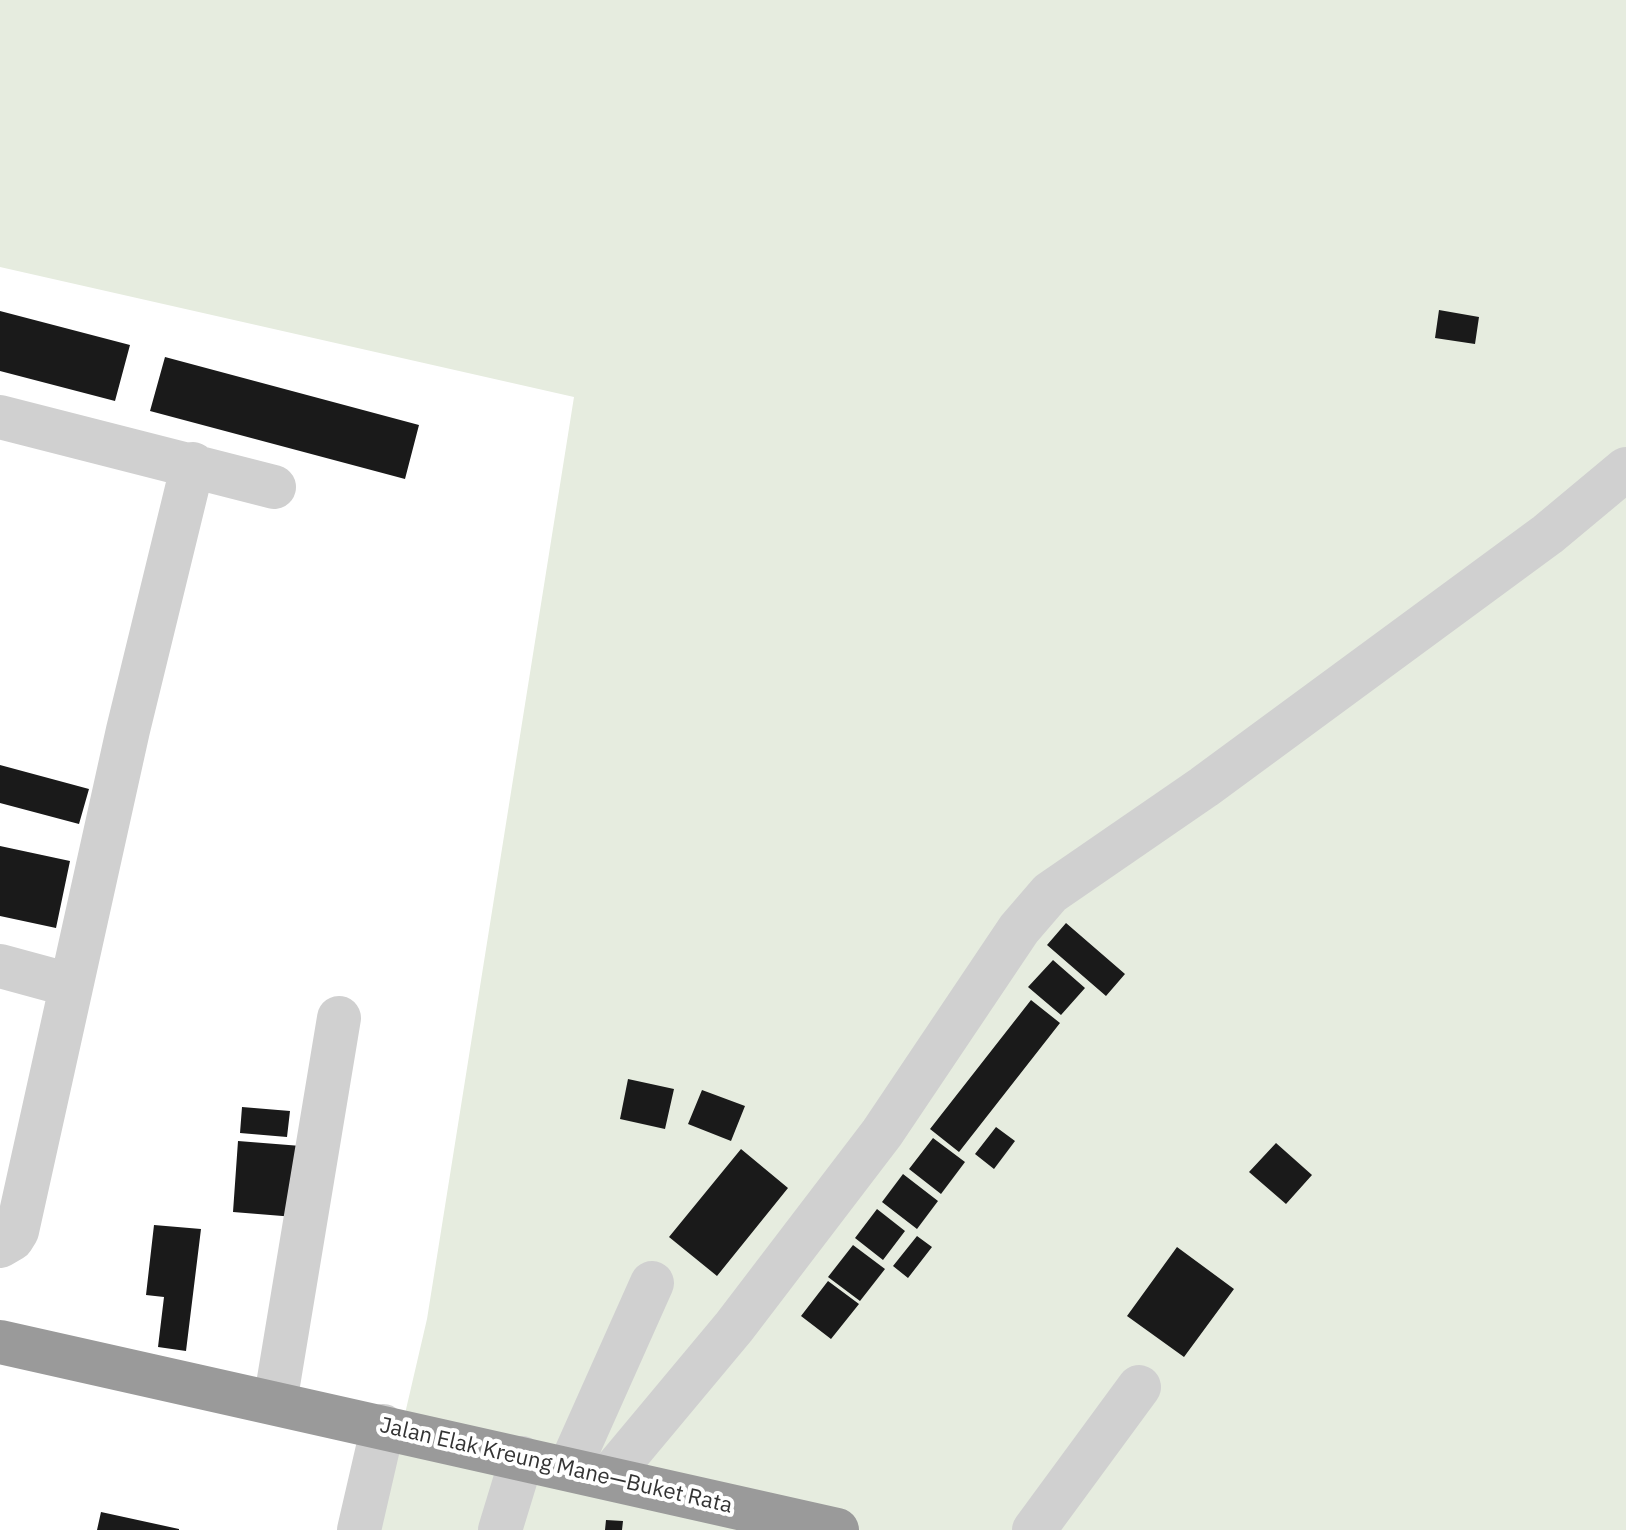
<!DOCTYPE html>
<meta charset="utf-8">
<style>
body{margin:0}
canvas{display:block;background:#fff}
</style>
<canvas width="1626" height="1530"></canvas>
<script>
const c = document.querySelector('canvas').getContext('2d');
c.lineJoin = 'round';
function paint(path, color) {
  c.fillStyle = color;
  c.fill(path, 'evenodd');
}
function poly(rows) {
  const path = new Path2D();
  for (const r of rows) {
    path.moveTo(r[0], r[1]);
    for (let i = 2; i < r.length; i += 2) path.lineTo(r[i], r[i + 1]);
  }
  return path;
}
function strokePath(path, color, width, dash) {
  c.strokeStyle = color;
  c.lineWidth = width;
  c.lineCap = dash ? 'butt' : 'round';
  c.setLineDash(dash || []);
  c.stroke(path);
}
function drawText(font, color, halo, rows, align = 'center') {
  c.font = font + ' "IBM Plex Sans",sans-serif';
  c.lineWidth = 8;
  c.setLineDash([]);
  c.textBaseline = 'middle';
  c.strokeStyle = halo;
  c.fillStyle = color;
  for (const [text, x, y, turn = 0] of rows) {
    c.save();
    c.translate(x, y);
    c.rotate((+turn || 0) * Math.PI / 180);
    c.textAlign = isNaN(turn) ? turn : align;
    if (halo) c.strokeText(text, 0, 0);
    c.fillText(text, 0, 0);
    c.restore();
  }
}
const green = poly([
 [0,0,1626,0,1626,1530,378,1530,427,1319,574,397,0,267]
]);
const building = poly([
 [1439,310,1479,317,1475,344,1435,338],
 [0,311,130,345,115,401,0,371],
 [165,357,419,425,405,479,150,411],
 [0,765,89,789,79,824,0,803],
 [0,846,70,861,56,928,0,916],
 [1066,923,1125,974,1106,996,1047,945],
 [1053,960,1085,988,1061,1015,1028,987],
 [1031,1000,1060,1023,959,1152,930,1129],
 [628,1079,674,1089,665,1129,620,1119],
 [702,1090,745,1106,731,1141,688,1124],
 [242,1107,290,1111,287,1137,240,1133],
 [996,1127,1015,1141,994,1169,975,1154],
 [933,1138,965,1162,941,1194,909,1169],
 [238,1141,301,1146,295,1217,233,1212],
 [1276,1143,1312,1175,1286,1204,1249,1172],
 [741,1149,788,1188,717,1276,669,1237],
 [903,1174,938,1201,917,1229,882,1202],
 [877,1209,905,1231,883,1260,855,1238],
 [154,1225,201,1229,186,1351,158,1347,164,1297,146,1295],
 [917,1236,932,1247,908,1278,893,1266],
 [853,1245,885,1269,860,1301,828,1277],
 [1177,1247,1234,1289,1184,1357,1127,1316],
 [828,1281,859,1304,831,1339,801,1316],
 [101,1512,179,1529,179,1530,97,1530],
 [606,1520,623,1521,622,1530,605,1530]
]);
const minor = poly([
 [0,417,274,487],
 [0,966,70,985],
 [0,1246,12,1239,17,1231,128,730,193,464],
 [275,1403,339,1018],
 [569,1469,652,1283],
 [608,1478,734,1327,882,1133,1019,929,1050,893,1204,787,1548,534,1626,469],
 [359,1530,383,1426],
 [500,1530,522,1458],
 [1034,1530,1139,1387]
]);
const highway = poly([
 [0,1342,837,1530]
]);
const streetNames = [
 ["Jalan Elak Kreung Mane—Buket Rata",556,1466,13]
];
paint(green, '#e6ecdf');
paint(building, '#1a1a1a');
strokePath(minor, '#d0d0d0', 44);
strokePath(highway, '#9a9a9a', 44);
drawText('22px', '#333', '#fff', streetNames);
</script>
